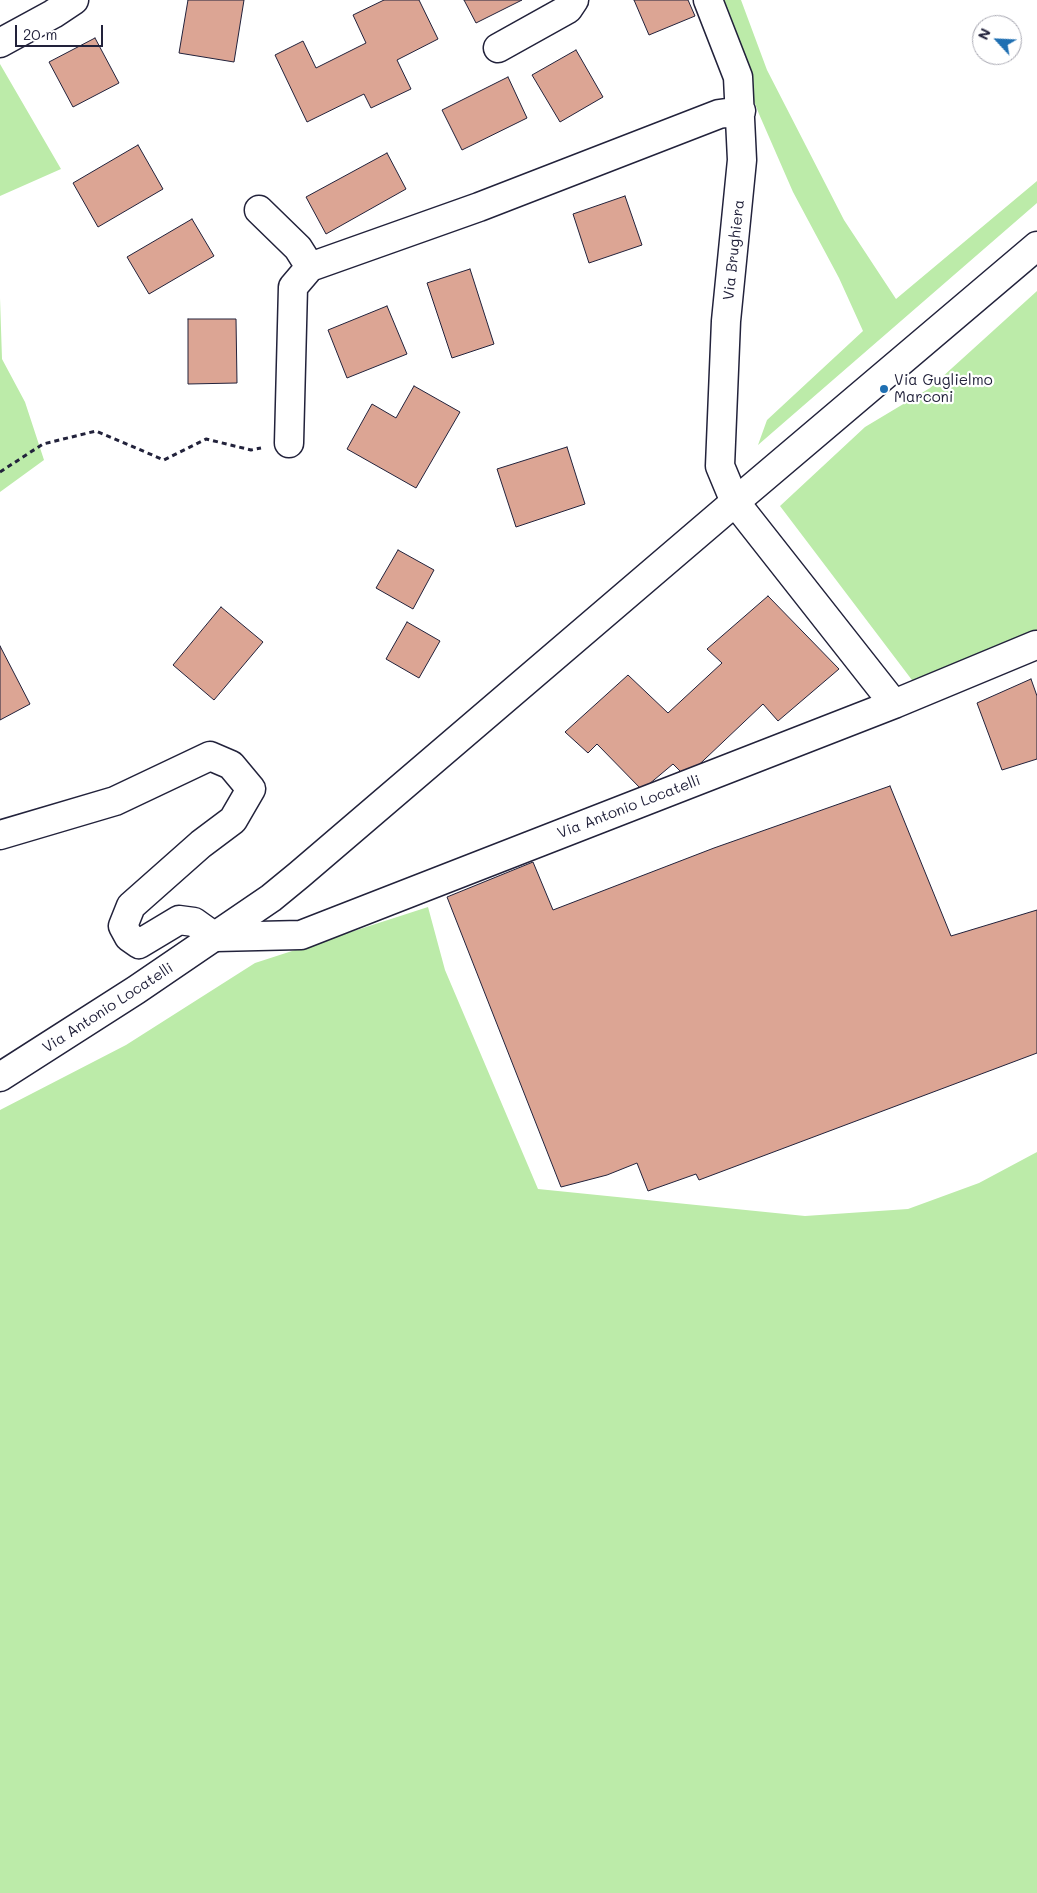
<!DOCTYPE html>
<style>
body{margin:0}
#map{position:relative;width:1037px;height:1893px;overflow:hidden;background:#fff;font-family:Mali,sans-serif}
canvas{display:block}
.north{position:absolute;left:972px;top:15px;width:50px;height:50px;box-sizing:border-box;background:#fff;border:1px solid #a7a7b1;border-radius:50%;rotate:295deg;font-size:14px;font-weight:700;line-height:20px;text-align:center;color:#22223b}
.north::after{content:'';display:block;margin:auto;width:18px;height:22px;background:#1f6fb2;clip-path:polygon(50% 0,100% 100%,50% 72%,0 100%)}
.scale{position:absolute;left:15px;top:25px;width:88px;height:22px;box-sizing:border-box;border:2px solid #22223b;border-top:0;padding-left:6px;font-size:15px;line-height:18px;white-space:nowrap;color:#22223b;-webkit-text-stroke:4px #fff;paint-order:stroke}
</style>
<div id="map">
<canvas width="1037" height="1893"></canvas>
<div class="north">N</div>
<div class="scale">20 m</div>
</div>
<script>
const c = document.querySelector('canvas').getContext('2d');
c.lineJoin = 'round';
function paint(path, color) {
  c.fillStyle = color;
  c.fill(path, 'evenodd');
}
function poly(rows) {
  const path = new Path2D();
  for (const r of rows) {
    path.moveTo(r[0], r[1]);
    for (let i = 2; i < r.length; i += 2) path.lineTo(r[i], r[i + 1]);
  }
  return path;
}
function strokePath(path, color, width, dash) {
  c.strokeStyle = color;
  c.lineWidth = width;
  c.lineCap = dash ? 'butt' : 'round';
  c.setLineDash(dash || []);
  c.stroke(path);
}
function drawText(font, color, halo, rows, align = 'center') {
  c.font = font + ' Mali,sans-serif';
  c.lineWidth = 4.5;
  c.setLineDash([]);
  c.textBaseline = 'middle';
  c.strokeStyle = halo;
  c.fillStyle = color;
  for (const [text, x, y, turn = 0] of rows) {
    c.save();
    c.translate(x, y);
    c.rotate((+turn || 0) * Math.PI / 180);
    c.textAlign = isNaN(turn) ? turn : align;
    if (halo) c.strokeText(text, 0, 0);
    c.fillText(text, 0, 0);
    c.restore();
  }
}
const green = poly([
 [714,0,741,0,767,70,844,220,896,299,1037,181,1037,203,758,445,767,420,863,331,839,278,793,192,759,114],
 [0,64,61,169,0,196],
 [1037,291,1037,660,1027,638,918,688,780,506,865,427,930,388],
 [0,298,2,359,25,402,44,460,0,492],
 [428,907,445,970,538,1189,805,1216,908,1209,979,1183,1037,1152,1037,1893,0,1893,0,1110,126,1045,255,963]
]);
const building = poly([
 [188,0,244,0,234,62,179,53,188,0],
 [384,0,419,0,438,39,397,60,411,89,371,108,364,94,307,122,275,55,303,41,316,68,366,43,353,15,384,0],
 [464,0,522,0,476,23,464,0],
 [634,0,688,0,695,16,649,35,634,0],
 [95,38,119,83,73,107,49,62,95,38],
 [576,50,603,97,560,122,532,75,576,50],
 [508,77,527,118,462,150,442,110,508,77],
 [138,145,163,189,98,227,73,183,138,145],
 [387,153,406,189,326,234,306,197,387,153],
 [625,196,642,245,589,263,573,214,625,196],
 [192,219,214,256,149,294,127,257,192,219],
 [470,269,494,344,452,358,427,283,470,269],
 [387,306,407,354,347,378,328,330,387,306],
 [188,319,236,319,237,383,188,384,188,319],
 [414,386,460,412,416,488,347,449,372,404,396,418,414,386],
 [567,447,585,504,516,527,497,469,567,447],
 [398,550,434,570,413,609,376,588,398,550],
 [768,596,839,669,778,721,763,704,686,777,673,764,642,790,597,744,588,753,565,732,628,675,668,713,722,663,707,649,768,596],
 [221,607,263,642,214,700,173,665,221,607],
 [407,622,440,641,419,678,386,659,407,622],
 [0,646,30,704,0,720,0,646],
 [1031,679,1037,696,1037,759,1002,770,977,703,1031,679],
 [890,786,951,936,1037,910,1037,1053,699,1180,696,1174,648,1191,637,1163,607,1175,561,1187,447,897,533,862,553,910,714,848,890,786]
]);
const path = poly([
 [0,472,43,444,96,431,164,460,206,439,251,450,261,448]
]);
const minor = poly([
 [708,0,738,77,742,160,726,321,720,466,735,502,894,704],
 [0,43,53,14,74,0],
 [498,48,568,9,574,0],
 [259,210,298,248,310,267,479,207,719,114,741,111],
 [289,443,293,287,310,267],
 [0,835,115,801,210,756,231,765,251,789,233,820,201,844,131,906,123,926,129,937,139,944,179,920,194,922,215,937,301,935,894,704,1036,645]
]);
const major = poly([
 [0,1077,136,990,271,898,299,875,735,502,1037,246]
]);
const markers = [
 [884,389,5,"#1f6fb2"]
];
const streetNames = [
 ["Via Brughiera",734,250,-84],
 ["Via Antonio Locatelli",629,807,-21],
 ["Via Antonio Locatelli",108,1008,-33]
];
const poiNames = [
 ["Via Guglielmo",894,380],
 ["Marconi",894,397]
];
paint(green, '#bceba9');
paint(building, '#dca594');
strokePath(building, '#22223b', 1);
strokePath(minor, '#22223b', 31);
strokePath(major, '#22223b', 31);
strokePath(path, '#22223b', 3, [5, 4]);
strokePath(minor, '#fff', 28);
strokePath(major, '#fff', 28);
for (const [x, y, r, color] of markers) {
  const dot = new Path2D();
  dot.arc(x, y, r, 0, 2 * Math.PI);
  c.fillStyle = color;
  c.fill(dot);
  strokePath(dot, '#fff', 2);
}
drawText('15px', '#22223b', '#fff', streetNames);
drawText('15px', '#22223b', '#fff', poiNames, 'left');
</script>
